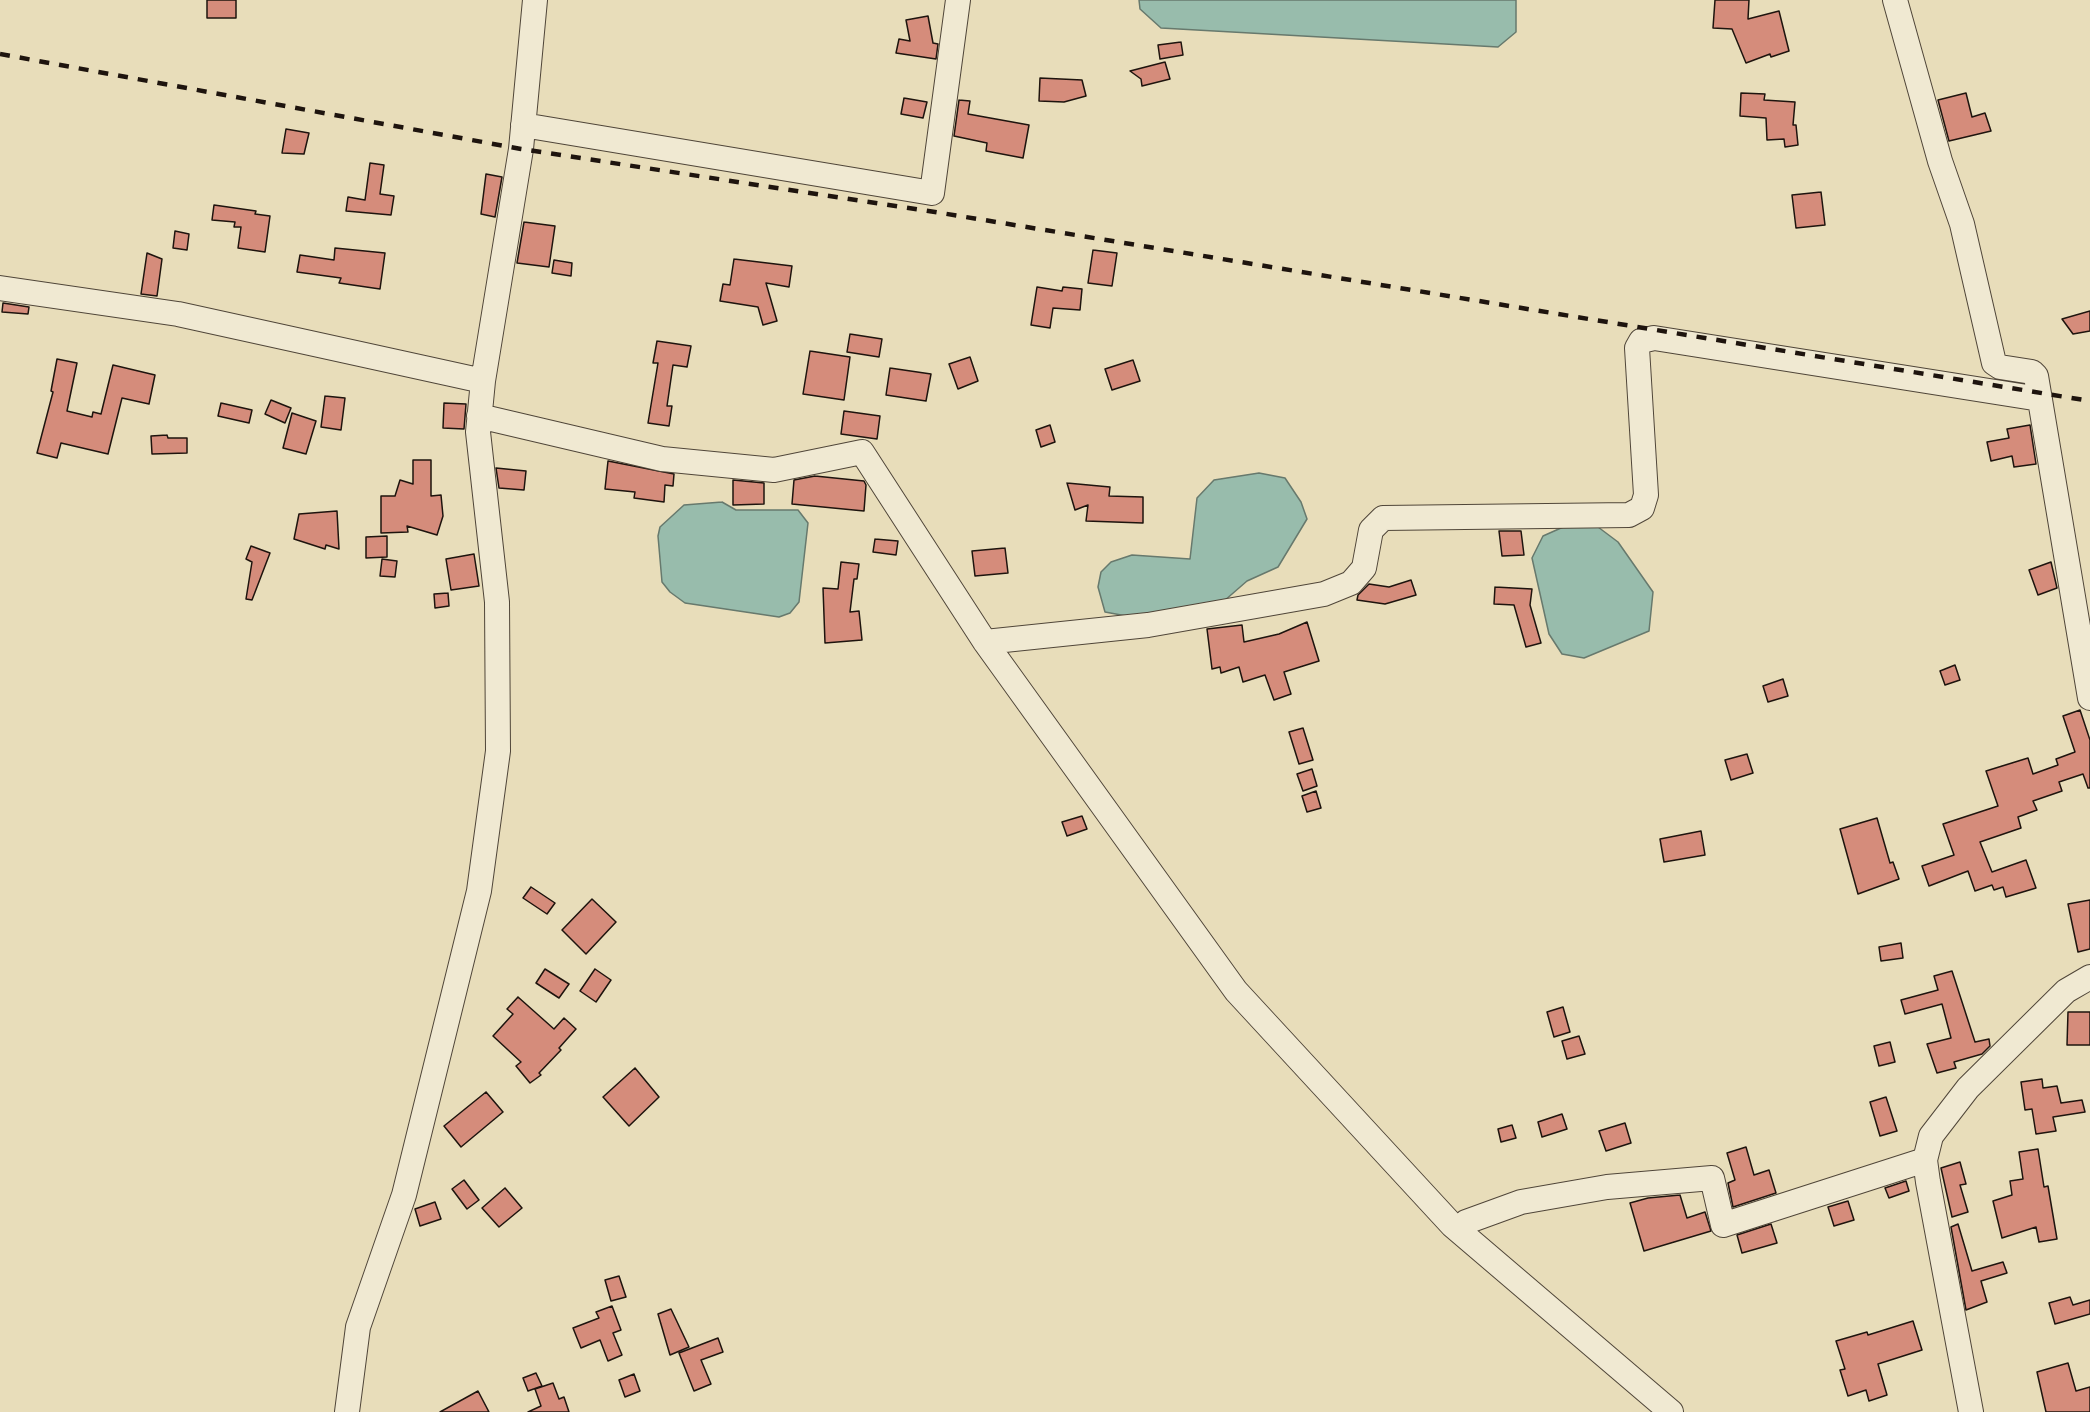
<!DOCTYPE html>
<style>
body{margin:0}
canvas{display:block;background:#e8ddba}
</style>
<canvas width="2090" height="1412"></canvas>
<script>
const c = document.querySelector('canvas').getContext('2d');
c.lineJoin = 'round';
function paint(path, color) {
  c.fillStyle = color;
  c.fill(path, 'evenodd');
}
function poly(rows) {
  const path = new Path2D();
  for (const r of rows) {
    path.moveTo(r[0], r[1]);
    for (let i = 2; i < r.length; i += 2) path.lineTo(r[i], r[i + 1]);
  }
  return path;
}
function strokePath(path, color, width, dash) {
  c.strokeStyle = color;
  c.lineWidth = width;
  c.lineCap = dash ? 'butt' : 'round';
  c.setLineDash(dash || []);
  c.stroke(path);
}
const water = poly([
 [1139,0,1516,0,1516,32,1498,47,1161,28,1140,9,1139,0],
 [1259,473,1285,478,1301,502,1307,519,1278,567,1247,581,1224,601,1148,620,1105,612,1098,587,1101,572,1111,562,1132,555,1190,559,1197,498,1214,480,1259,473],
 [722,502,736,510,798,510,808,523,799,602,790,613,779,617,685,603,670,592,662,582,658,536,660,527,684,505,722,502],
 [1570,524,1598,527,1618,542,1653,592,1649,631,1584,658,1562,654,1549,634,1532,558,1543,536,1570,524]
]);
const building = poly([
 [207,0,236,0,236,18,207,18,207,0],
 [1715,0,1749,0,1748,19,1779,11,1789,51,1771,57,1770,54,1746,63,1732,29,1713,28,1715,0],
 [928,16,933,43,938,44,936,59,896,53,899,39,910,41,906,20,928,16],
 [1181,42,1183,55,1160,59,1158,45,1181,42],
 [1165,62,1170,79,1142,86,1141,79,1130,71,1165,62],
 [1040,78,1082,80,1086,96,1064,102,1039,101,1040,78],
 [1741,93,1765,94,1764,100,1795,102,1793,125,1796,125,1798,145,1785,147,1784,139,1767,140,1766,118,1740,116,1741,93],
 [1966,93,1972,117,1985,113,1991,131,1949,141,1938,100,1966,93],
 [904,98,927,102,923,118,901,114,904,98],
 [959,100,970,101,968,114,1029,125,1023,158,986,151,987,143,954,136,959,100],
 [286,129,309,133,304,154,282,153,286,129],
 [370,163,384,165,380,194,394,196,391,215,346,211,348,197,365,200,370,163],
 [486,174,502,177,495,217,481,214,486,174],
 [1821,192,1825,225,1796,228,1792,195,1821,192],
 [214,205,256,211,255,214,270,216,265,252,238,248,241,227,234,227,235,222,212,220,214,205],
 [524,222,555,226,549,267,517,263,524,222],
 [175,231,189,234,187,250,173,248,175,231],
 [335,248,385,253,380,289,339,283,341,278,297,272,300,255,334,260,335,248],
 [1093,250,1117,253,1112,286,1088,283,1093,250],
 [147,253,162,259,157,296,141,294,147,253],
 [734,259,792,266,789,287,766,283,777,321,763,325,758,307,720,301,723,284,730,285,734,259],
 [554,260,572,263,571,276,552,273,554,260],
 [1037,287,1062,291,1063,287,1082,289,1080,310,1053,308,1050,328,1031,325,1037,287],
 [3,303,29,307,28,314,2,312,3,303],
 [2090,311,2090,331,2073,334,2062,319,2090,311],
 [850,334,882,339,879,357,847,352,850,334],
 [657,341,691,346,687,367,673,365,667,406,672,406,669,426,648,423,658,363,653,363,657,341],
 [810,351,850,357,844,400,803,394,810,351],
 [970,357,978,381,958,389,949,364,970,357],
 [57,359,77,363,67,411,92,417,93,412,101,414,113,365,155,375,149,404,122,398,108,454,61,443,57,458,37,453,53,392,51,391,57,359],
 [1133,360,1140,381,1112,390,1105,369,1133,360],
 [890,368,931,374,926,401,886,395,890,368],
 [325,396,345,398,341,430,321,427,325,396],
 [271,400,291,408,285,423,265,414,271,400],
 [221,403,252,410,249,423,218,416,221,403],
 [444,403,466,404,464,429,443,428,444,403],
 [844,411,880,416,877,439,841,434,844,411],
 [292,413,316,421,306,454,283,448,292,413],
 [1050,425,1055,442,1041,447,1036,430,1050,425],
 [2030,425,2036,464,2014,467,2012,456,1991,461,1987,442,2009,438,2007,429,2030,425],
 [167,435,168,438,187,438,187,453,152,454,151,436,167,435],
 [413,460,431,460,431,496,441,495,443,516,437,535,407,526,408,532,381,533,381,496,395,496,400,480,413,484,413,460],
 [608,461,674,474,673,486,665,485,664,502,634,498,635,492,605,489,608,461],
 [496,468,526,471,524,490,499,488,496,468],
 [815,476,864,481,866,485,864,511,792,504,794,480,815,476],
 [733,480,764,483,764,504,733,505,733,480],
 [1067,483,1110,487,1109,496,1143,497,1143,523,1086,521,1088,505,1075,510,1067,483],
 [337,511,339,549,326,545,325,549,294,539,299,514,337,511],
 [1499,531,1521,531,1524,555,1502,556,1499,531],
 [387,536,387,557,366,558,366,537,387,536],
 [875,539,898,541,896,555,873,552,875,539],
 [251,546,270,553,252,600,246,599,252,562,246,559,251,546],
 [1005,548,1008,573,975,576,972,551,1005,548],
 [474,554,479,586,451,590,446,559,474,554],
 [382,559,397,561,395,577,380,576,382,559],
 [841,562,859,564,857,579,854,579,850,612,859,611,862,640,825,643,823,588,838,589,841,562],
 [2051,562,2057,588,2038,595,2029,570,2051,562],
 [1411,580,1416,595,1385,604,1357,600,1358,595,1369,584,1389,587,1411,580],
 [1495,587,1532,589,1530,605,1541,643,1526,647,1514,605,1494,604,1495,587],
 [448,593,449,606,435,608,434,594,448,593],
 [1307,622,1319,661,1284,672,1291,694,1274,700,1265,675,1243,682,1239,667,1221,673,1220,667,1212,669,1207,629,1242,625,1244,642,1279,634,1307,622],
 [1955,665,1960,680,1945,685,1940,671,1955,665],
 [1783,679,1788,696,1768,702,1763,686,1783,679],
 [2080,710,2090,740,2090,788,2088,788,2083,774,2059,782,2062,791,2033,801,2037,810,2018,817,2021,828,1980,842,1992,872,2026,860,2036,888,2006,897,2003,887,1994,890,1992,885,1975,891,1968,871,1929,886,1922,866,1954,855,1943,824,1998,806,1986,771,2028,758,2033,774,2058,765,2056,759,2075,752,2063,716,2080,710],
 [1303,728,1313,760,1299,764,1289,732,1303,728],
 [1747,754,1753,773,1731,780,1725,760,1747,754],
 [1312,769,1317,786,1303,791,1297,774,1312,769],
 [1316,791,1321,808,1307,812,1302,796,1316,791],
 [1082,816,1087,829,1067,836,1062,822,1082,816],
 [1877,818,1890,863,1893,862,1899,879,1858,894,1840,829,1877,818],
 [1701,831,1705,855,1664,862,1660,839,1701,831],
 [531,887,555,903,547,914,523,898,531,887],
 [592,899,616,922,586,954,562,930,592,899],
 [2090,900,2090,949,2078,952,2068,904,2090,900],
 [1901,943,1903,958,1881,961,1879,947,1901,943],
 [545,969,569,984,559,998,536,983,545,969],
 [595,969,611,980,596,1002,580,991,595,969],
 [1952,971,1975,1042,1989,1039,1990,1046,1982,1054,1954,1062,1956,1068,1937,1073,1927,1044,1951,1038,1942,1004,1905,1014,1901,1000,1938,990,1934,976,1952,971],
 [518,997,554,1029,564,1018,576,1029,559,1048,561,1050,539,1073,541,1075,530,1083,516,1066,521,1062,493,1036,513,1014,507,1009,518,997],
 [1563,1007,1570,1032,1554,1037,1547,1012,1563,1007],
 [2068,1012,2090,1012,2090,1045,2067,1045,2068,1012],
 [1579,1036,1585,1054,1567,1059,1562,1041,1579,1036],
 [1890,1042,1895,1062,1879,1066,1874,1046,1890,1042],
 [635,1068,659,1097,629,1126,603,1097,635,1068],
 [2042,1079,2043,1088,2057,1086,2061,1103,2082,1100,2085,1112,2053,1117,2056,1131,2036,1134,2032,1109,2025,1110,2021,1082,2042,1079],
 [486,1092,503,1112,461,1147,444,1126,486,1092],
 [1886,1097,1897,1131,1880,1136,1870,1102,1886,1097],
 [1562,1114,1567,1129,1542,1137,1538,1122,1562,1114],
 [1625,1123,1631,1143,1606,1151,1599,1131,1625,1123],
 [1512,1125,1516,1138,1501,1142,1498,1129,1512,1125],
 [1746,1147,1754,1175,1769,1170,1776,1193,1733,1207,1728,1183,1735,1180,1727,1153,1746,1147],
 [2038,1149,2044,1187,2048,1186,2057,1239,2039,1242,2036,1227,2002,1238,1993,1201,2012,1195,2010,1181,2023,1179,2019,1152,2038,1149],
 [1960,1162,1966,1184,1960,1185,1968,1212,1952,1217,1941,1168,1960,1162],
 [464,1180,479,1200,467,1209,452,1189,464,1180],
 [1906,1181,1909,1191,1889,1198,1885,1188,1906,1181],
 [505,1188,522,1208,499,1227,482,1208,505,1188],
 [1680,1195,1687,1218,1705,1212,1711,1231,1644,1251,1630,1203,1648,1198,1680,1195],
 [1848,1201,1854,1220,1834,1226,1828,1207,1848,1201],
 [435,1202,441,1219,420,1226,415,1209,435,1202],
 [1771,1224,1777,1243,1742,1253,1737,1235,1771,1224],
 [1958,1224,1972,1271,2003,1262,2007,1273,1981,1281,1987,1302,1966,1310,1951,1227,1958,1224],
 [619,1276,626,1297,611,1301,605,1280,619,1276],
 [2070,1297,2073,1305,2090,1300,2090,1314,2055,1324,2049,1303,2070,1297],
 [612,1306,621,1330,613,1333,622,1355,608,1361,600,1340,581,1348,573,1328,599,1318,596,1312,612,1306],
 [671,1309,689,1347,670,1355,658,1314,671,1309],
 [1913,1321,1922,1350,1878,1364,1887,1395,1869,1401,1866,1390,1848,1396,1840,1370,1845,1369,1836,1341,1867,1332,1868,1335,1913,1321],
 [718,1338,723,1352,701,1360,711,1384,694,1391,679,1353,718,1338],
 [2068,1363,2076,1391,2090,1387,2090,1412,2046,1412,2037,1372,2068,1363],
 [536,1373,542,1386,528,1391,523,1378,536,1373],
 [634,1374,640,1391,625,1397,619,1380,634,1374],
 [553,1383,559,1399,564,1397,569,1412,528,1412,541,1406,535,1389,553,1383],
 [478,1391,489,1412,440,1412,478,1391]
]);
const minor = poly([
 [1895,0,1940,161,1962,224,1994,363,2000,367,2032,372,2036,376,2090,698],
 [523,125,932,193,958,0],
 [0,288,178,314,483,381],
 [479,416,662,459,774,470,862,452,985,642,1236,991,1452,1225,1671,1412],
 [985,642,1148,625,1324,594,1351,583,1364,568,1371,530,1383,518,1629,515,1642,508,1646,495,1637,348,1641,341,1654,338,2040,399],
 [1466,1222,1521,1202,1607,1187,1712,1178,1723,1225,1925,1160],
 [347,1412,358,1327,404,1195,479,891,498,751,497,602,478,432,483,381,521,149,535,0],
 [1971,1412,1928,1182,1925,1160,1931,1136,1968,1088,2066,991,2090,977]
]);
const rail = poly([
 [0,54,521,149,935,212,2090,401]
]);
paint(water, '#98bcac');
strokePath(water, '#67796d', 1.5);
paint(building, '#d58c7b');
strokePath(building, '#1e140e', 1.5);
strokePath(minor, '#504639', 26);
strokePath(minor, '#f0e9d2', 24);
strokePath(rail, '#1e140e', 4.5, [10, 10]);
</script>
